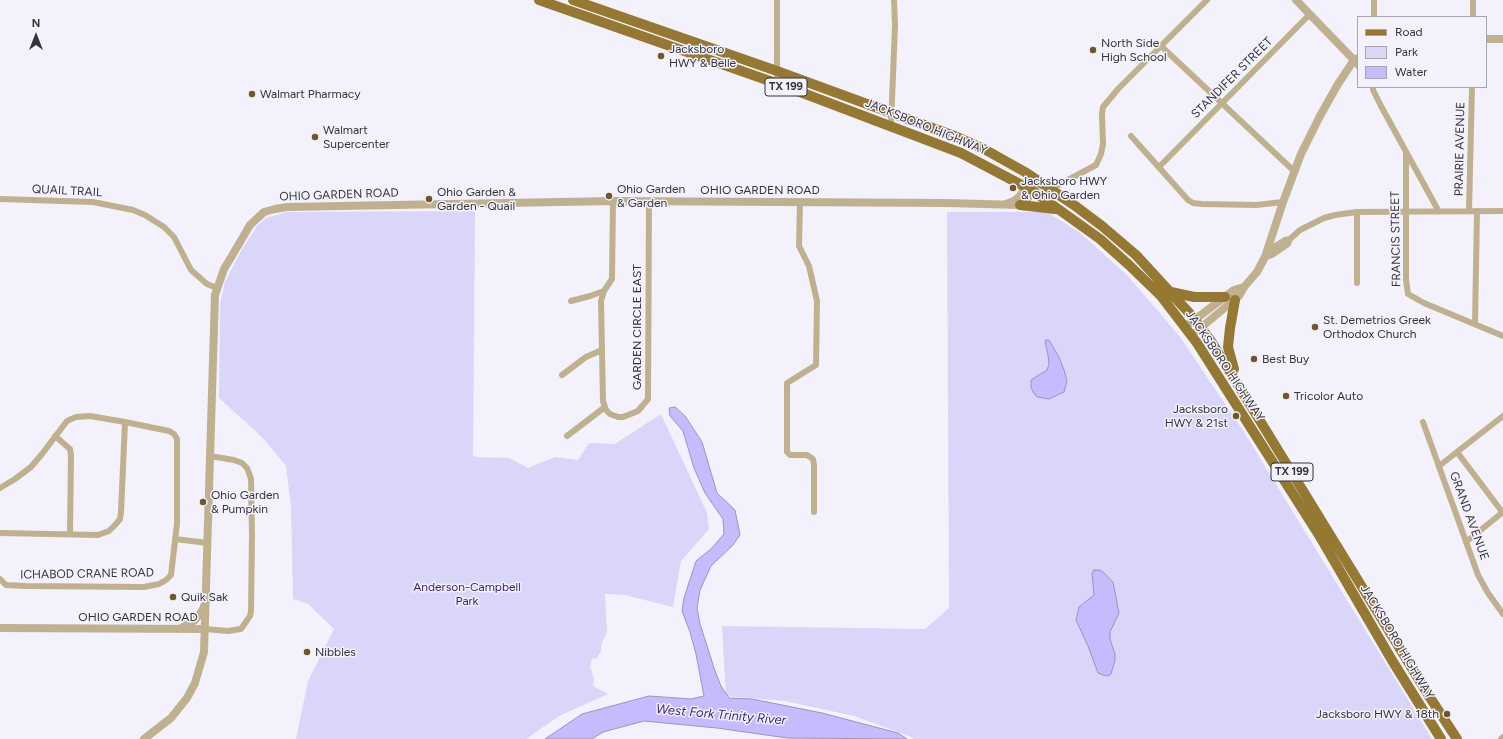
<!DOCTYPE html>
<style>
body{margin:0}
#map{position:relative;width:1503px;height:739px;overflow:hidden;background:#f2f1fc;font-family:Figtree,sans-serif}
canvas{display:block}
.legend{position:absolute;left:1357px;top:16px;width:130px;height:72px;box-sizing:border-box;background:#f2f1fc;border:1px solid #a6a6ae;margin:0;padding:5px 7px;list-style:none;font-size:12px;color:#353539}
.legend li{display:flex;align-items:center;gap:8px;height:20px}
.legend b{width:20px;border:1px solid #a6a6ae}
.north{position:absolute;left:16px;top:16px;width:40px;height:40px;-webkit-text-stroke:3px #f2f1fc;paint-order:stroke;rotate:0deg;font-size:11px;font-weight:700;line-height:16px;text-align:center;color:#353539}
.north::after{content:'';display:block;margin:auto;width:14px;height:18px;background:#353539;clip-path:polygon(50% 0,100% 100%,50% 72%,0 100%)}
</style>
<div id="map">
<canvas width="1503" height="739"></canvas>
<ul class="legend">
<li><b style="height:5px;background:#957832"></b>Road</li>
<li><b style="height:11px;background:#d9d6f9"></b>Park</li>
<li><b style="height:11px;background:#c4bcfc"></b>Water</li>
</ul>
<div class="north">N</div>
</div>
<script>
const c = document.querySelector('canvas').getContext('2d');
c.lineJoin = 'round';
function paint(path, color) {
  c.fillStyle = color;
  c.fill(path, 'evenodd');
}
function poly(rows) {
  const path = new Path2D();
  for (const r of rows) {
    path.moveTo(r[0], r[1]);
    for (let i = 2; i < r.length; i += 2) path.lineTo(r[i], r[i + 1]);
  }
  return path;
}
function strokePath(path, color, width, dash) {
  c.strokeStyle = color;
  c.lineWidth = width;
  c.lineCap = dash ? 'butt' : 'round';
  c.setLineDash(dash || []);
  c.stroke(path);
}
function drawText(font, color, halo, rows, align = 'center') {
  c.font = font + ' Figtree,sans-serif';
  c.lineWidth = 3;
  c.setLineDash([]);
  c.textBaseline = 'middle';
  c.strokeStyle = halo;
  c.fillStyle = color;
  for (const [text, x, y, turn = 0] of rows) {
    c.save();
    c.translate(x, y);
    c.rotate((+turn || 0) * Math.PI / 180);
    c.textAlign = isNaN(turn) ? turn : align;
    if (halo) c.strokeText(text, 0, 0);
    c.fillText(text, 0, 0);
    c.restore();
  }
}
const green = poly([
 [475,211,473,455,476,457,509,458,528,468,555,457,578,460,589,443,615,444,661,414,707,513,709,529,681,561,673,607,625,595,605,594,607,632,601,645,601,651,597,658,592,659,590,667,594,678,593,686,608,694,559,716,526,739,296,739,308,681,334,629,308,604,293,599,291,507,286,466,262,437,219,398,220,304,225,282,241,251,257,226,266,218,287,212],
 [947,212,1047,212,1079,232,1127,275,1180,337,1244,432,1432,739,914,739,909,736,854,716,785,701,726,696,722,626,925,629,949,608]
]);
const water = poly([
 [1046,340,1049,340,1059,357,1064,370,1067,381,1064,392,1049,399,1037,397,1033,392,1031,387,1031,380,1047,370,1049,364,1048,355,1045,342,1046,340],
 [675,407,685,416,702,442,717,493,735,510,740,535,733,545,711,566,700,590,697,608,700,624,715,671,721,686,729,698,752,699,822,713,898,733,907,739,787,738,717,728,644,721,603,732,592,739,545,739,582,714,649,696,691,699,704,696,696,654,690,632,682,611,684,598,696,561,711,549,724,534,723,519,705,493,694,468,683,431,670,416,669,408,675,407],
 [1094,570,1099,570,1103,572,1113,582,1119,613,1110,632,1110,639,1115,654,1115,660,1111,674,1108,676,1103,675,1098,673,1088,646,1076,620,1079,607,1094,595,1092,573,1094,570]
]);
const minor = poly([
 [777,0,777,84],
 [1374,17,1374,0],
 [1473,17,1473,0],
 [1161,46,1294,171],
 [1354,60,1358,66],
 [1373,87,1373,90,1381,106,1438,210],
 [891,126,895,25,894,0],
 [1131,136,1188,200,1193,203,1202,204,1256,205,1283,202],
 [1406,152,1406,280,1408,294,1424,303,1503,336],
 [1159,167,1310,14],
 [1051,189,1096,165,1101,154,1103,144,1102,114,1103,107,1118,89,1207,0],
 [0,199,93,202,133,210,145,215,164,227,174,237,191,270,207,284,217,288],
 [613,201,612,279,604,291,601,301,603,401,606,410,610,414,618,417,623,417,638,411,648,399,649,201],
 [800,202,799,246,809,266,817,301,816,365,787,383,787,452,790,455,807,455,813,459,814,465,814,512],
 [1469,211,1472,87],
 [1357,212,1357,283],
 [1267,251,1285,240,1290,239],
 [1265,257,1272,255,1288,244,1290,239,1300,230,1324,218,1335,215,1357,212,1503,211],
 [571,301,590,296,604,291],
 [1475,324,1477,211],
 [562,375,586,357,602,350],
 [1423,422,1478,575,1488,593,1503,614],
 [55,436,70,449,71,455,70,534],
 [567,436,605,407],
 [1457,452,1503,513],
 [1439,466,1503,416],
 [0,488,15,479,31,467,42,454,67,421,76,417,90,416,125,422,169,431,174,434,177,439,177,524,171,575,166,580,159,584,144,587,26,586,6,585,0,579],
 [0,533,98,535,109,531,115,525,120,519,121,512,125,422],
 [175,539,208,543],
 [1466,542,1503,512],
 [205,629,228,631,241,629,250,616,251,611,252,536,251,479,249,473,247,468,242,463,234,460,210,456],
 [1501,739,1503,737]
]);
const tertiary = poly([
 [1296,0,1354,60],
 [1486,39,1503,39],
 [1006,204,1014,201,1020,196,1033,177],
 [1185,327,1234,290,1244,287],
 [1192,335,1239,296,1244,287,1257,272,1265,257,1283,202,1301,154,1320,116,1338,84,1354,60,1358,58],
 [0,628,205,629],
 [180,629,195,620,202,611,205,604],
 [144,739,171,718,187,698,195,683,204,652,215,295,224,269,233,254,250,225,264,212,275,209,287,207,613,201,946,203,1020,205,1028,198,1039,181]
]);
const primary = poly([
 [539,0,787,87,961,153,1033,191,1100,239,1129,265,1161,296,1197,343,1319,535,1393,662,1441,739],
 [573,0,777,71,957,137,984,149,1025,172,1074,205,1102,226,1136,255,1191,315,1211,341,1429,696,1457,739],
 [1020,205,1055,209],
 [1171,292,1194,297,1225,297],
 [1234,369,1228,347,1230,328,1235,300]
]);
const markers = [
 [1093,50,4,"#6d5928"],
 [661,56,4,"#6d5928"],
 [252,94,4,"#6d5928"],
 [315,137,4,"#6d5928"],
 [1013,188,4,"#6d5928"],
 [609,196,4,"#6d5928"],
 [429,199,4,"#6d5928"],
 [1315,327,4,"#6d5928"],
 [1254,359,4,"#6d5928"],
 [1286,396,4,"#6d5928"],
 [1236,416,4,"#6d5928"],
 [203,502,4,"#6d5928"],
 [173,597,4,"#6d5928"],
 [307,652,4,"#6d5928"],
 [1447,714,4,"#6d5928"]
];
const shields = [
 [786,87,42],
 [1292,472,42]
];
const shieldNames = [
 ["TX 199",786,87],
 ["TX 199",1292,472]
];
const poiNames = [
 ["North Side",1101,43],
 ["High School",1101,57],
 ["Jacksboro",669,49],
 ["HWY & Belle",669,63],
 ["Walmart Pharmacy",260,94],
 ["Walmart",323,130],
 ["Supercenter",323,144],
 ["Jacksboro HWY",1021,181],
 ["& Ohio Garden",1021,195],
 ["Ohio Garden",617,189],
 ["& Garden",617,203],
 ["Ohio Garden &",437,192],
 ["Garden - Quail",437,206],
 ["St. Demetrios Greek",1323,320],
 ["Orthodox Church",1323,334],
 ["Best Buy",1262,359],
 ["Tricolor Auto",1294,396],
 ["Jacksboro",1228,409,"right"],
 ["HWY & 21st",1228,423,"right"],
 ["Ohio Garden",211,495],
 ["& Pumpkin",211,509],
 ["Quik Sak",181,597],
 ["Nibbles",315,652],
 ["Jacksboro HWY & 18th",1439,714,"right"]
];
const streetNames = [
 ["STANDIFER STREET",1232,78,-45],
 ["JACKSBORO HIGHWAY",926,127,22],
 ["PRAIRIE AVENUE",1460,149,-89],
 ["OHIO GARDEN ROAD",760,190],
 ["QUAIL TRAIL",67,191,3],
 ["OHIO GARDEN ROAD",339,195,-2],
 ["FRANCIS STREET",1396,239,-91],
 ["GARDEN CIRCLE EAST",637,327,-90],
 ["JACKSBORO HIGHWAY",1225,366,56],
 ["GRAND AVENUE",1469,516,70],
 ["ICHABOD CRANE ROAD",87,574,-1],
 ["OHIO GARDEN ROAD",138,617],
 ["JACKSBORO HIGHWAY",1397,642,59]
];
const parkNames = [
 ["Anderson-Campbell",467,587],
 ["Park",467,601]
];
const waterNames = [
 ["West Fork Trinity River",721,715,5]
];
paint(green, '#d9d6f9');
paint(water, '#c4bcfc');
strokePath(water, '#9994c2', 1);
strokePath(minor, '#c0b18e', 6);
strokePath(tertiary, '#c0b18e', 8);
strokePath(primary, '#957832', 10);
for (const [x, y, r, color] of markers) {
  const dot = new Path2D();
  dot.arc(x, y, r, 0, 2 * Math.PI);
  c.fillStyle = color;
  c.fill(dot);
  strokePath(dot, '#f2f1fc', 1.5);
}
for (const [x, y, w] of shields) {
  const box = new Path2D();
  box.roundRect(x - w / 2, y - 9, w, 18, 3);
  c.fillStyle = '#f2f1fc';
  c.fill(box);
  strokePath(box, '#353539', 1);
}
drawText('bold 11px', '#353539', null, shieldNames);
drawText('12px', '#353539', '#f2f1fc', poiNames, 'left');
drawText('12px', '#353539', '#f2f1fc', streetNames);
drawText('12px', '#391e78', '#f2f1fc', parkNames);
drawText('italic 13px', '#402881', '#f2f1fc', waterNames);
</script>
